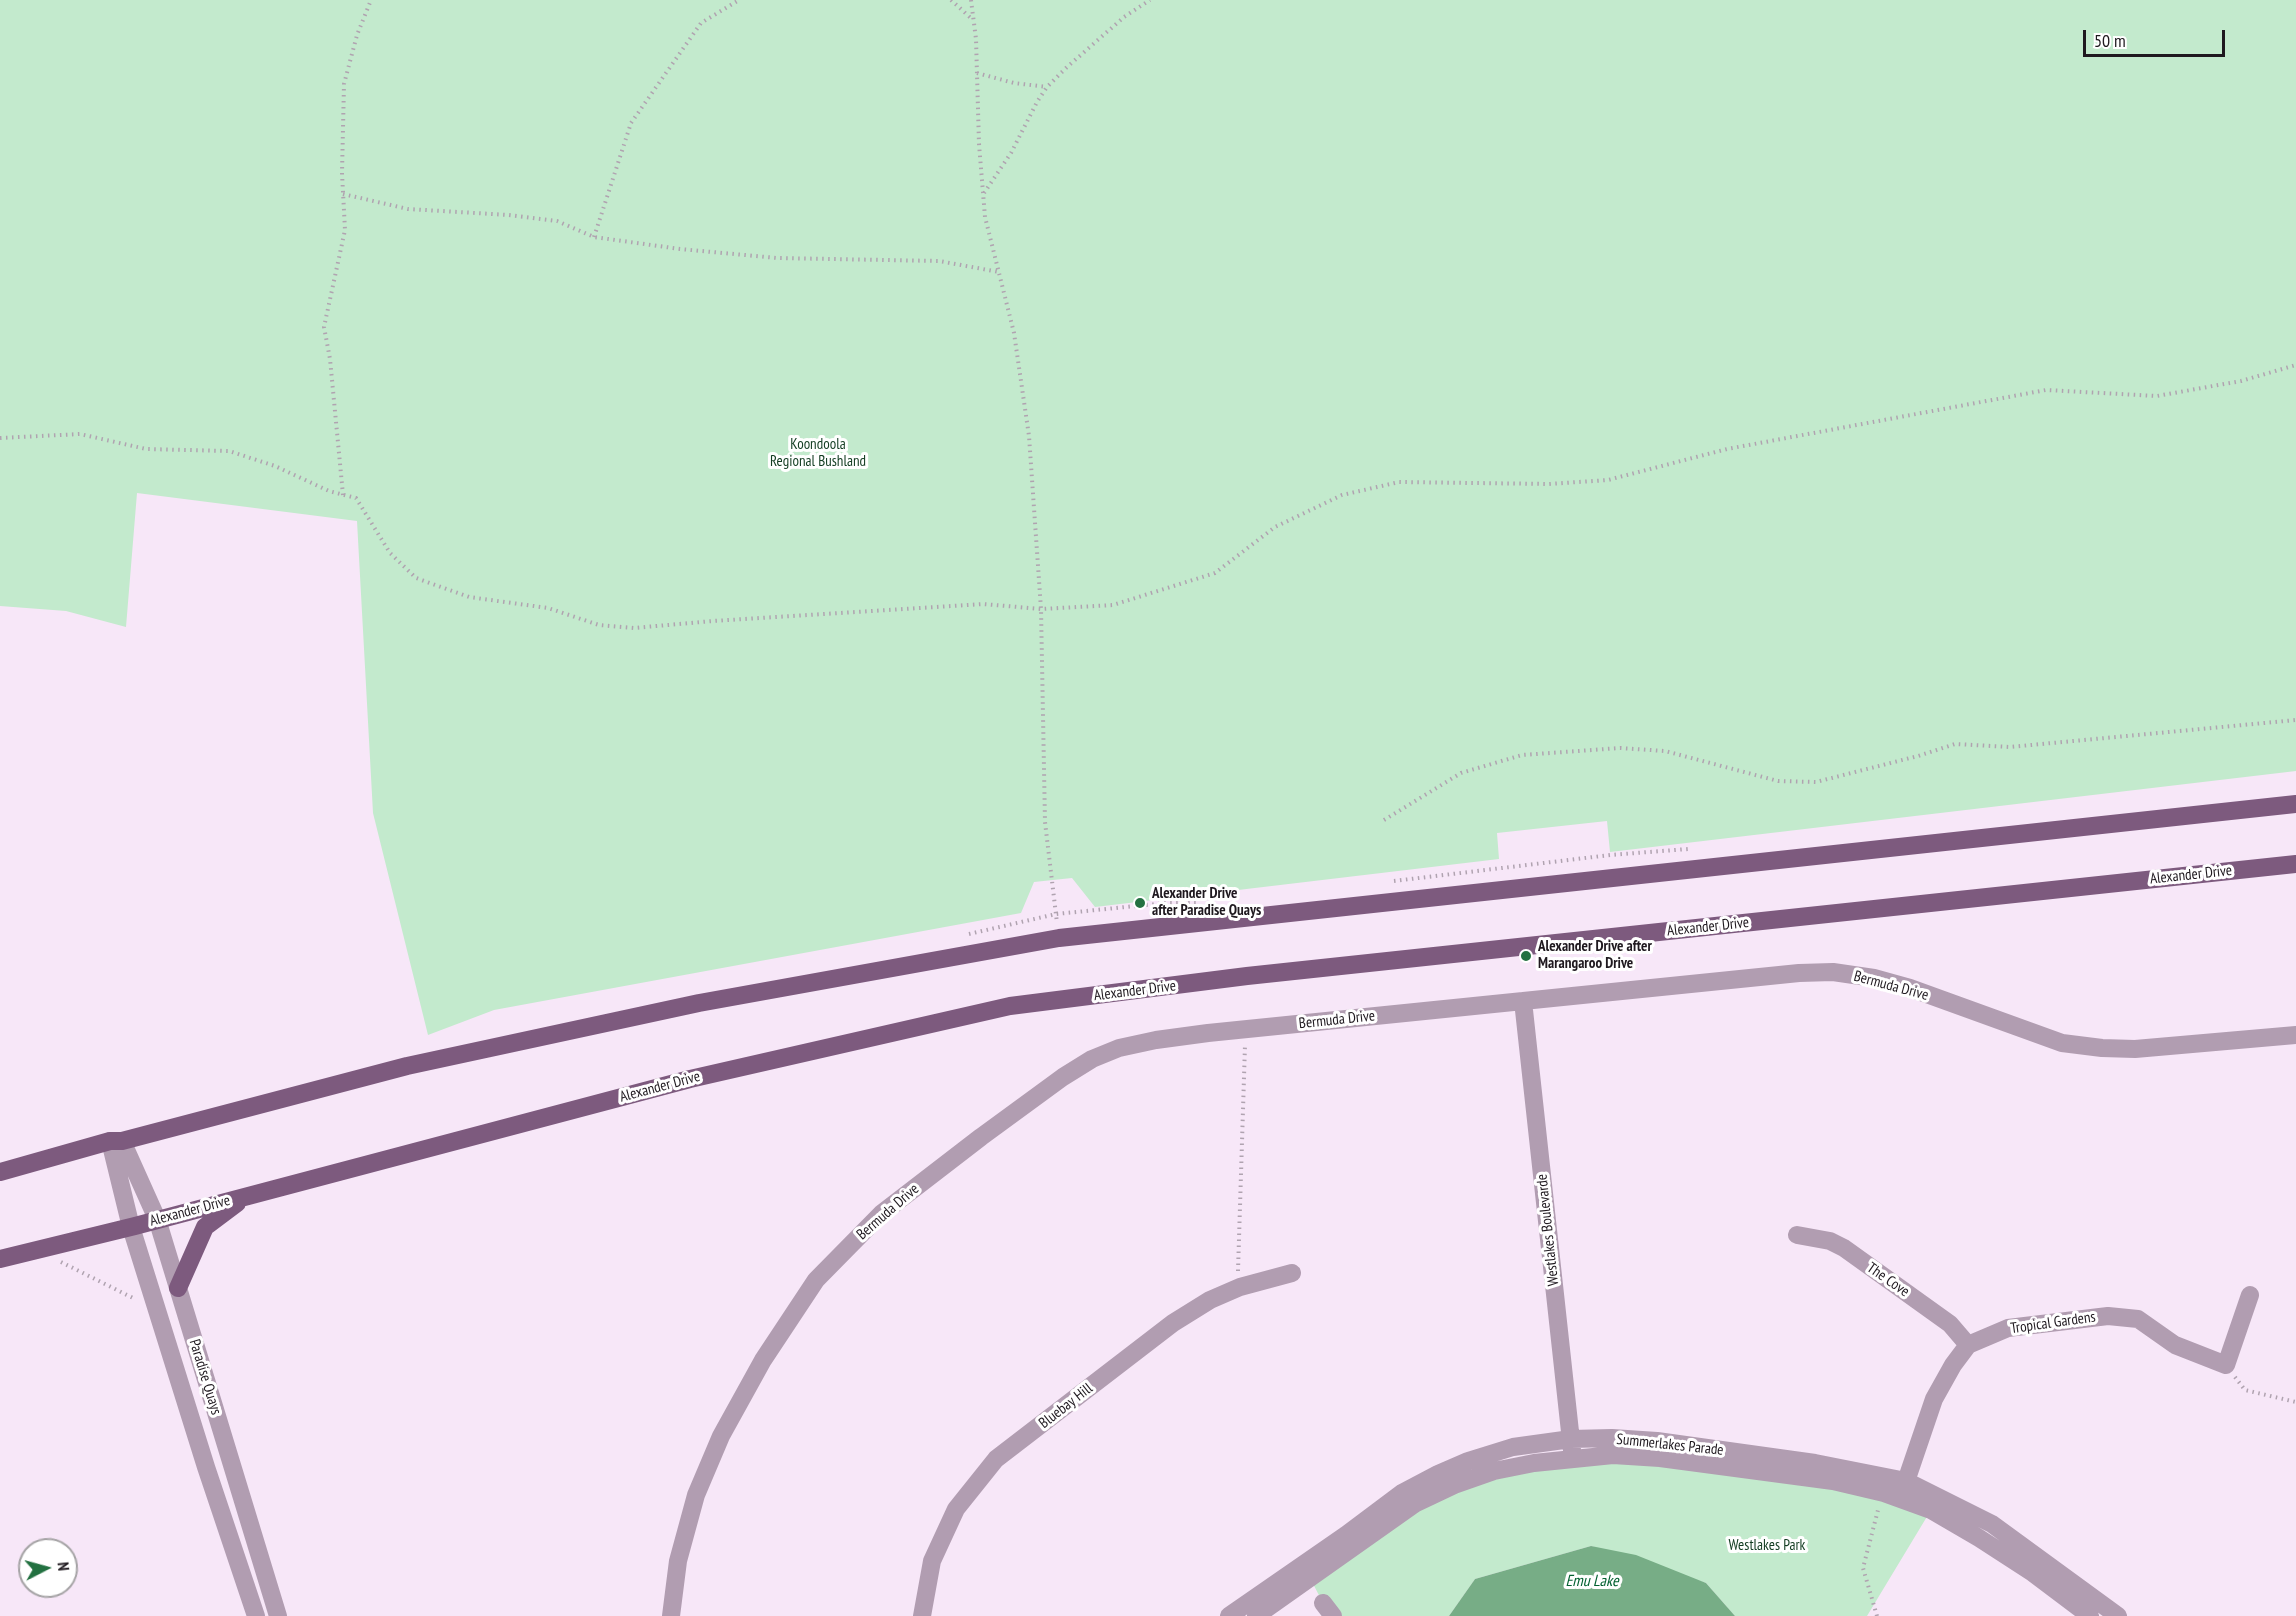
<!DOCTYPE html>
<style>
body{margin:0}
#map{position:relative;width:2296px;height:1616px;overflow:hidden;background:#f7e7f8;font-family:"PT Sans Narrow",sans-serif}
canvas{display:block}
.north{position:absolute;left:18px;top:1538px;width:60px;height:60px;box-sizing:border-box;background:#fff;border:2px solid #a5a3a5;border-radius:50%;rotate:84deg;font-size:16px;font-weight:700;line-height:24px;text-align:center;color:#1f191f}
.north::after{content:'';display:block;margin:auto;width:21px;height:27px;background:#237141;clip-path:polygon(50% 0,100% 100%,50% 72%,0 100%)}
.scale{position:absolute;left:2083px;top:30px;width:142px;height:27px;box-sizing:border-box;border:3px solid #1f191f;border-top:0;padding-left:8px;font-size:18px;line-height:21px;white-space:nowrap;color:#1f191f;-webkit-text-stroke:4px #fff;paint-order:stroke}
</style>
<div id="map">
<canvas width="2296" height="1616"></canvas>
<div class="north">N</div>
<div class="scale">50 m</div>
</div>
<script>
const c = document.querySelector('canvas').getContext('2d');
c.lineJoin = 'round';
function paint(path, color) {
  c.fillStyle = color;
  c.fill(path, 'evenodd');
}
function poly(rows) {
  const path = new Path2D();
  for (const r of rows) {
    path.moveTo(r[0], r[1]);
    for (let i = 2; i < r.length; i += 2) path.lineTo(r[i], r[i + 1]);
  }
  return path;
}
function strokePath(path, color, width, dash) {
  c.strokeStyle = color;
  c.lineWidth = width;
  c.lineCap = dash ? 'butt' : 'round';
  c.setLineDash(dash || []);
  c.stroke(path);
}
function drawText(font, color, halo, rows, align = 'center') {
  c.font = font + ' "PT Sans Narrow",sans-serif';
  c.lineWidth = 6;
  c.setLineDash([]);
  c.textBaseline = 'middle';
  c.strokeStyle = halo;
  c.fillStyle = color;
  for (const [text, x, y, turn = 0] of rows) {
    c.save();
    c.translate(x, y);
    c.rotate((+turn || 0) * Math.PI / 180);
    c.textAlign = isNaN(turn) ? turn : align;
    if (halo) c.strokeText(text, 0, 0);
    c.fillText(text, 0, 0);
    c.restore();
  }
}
const green = poly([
 [0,0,2296,0,2296,771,1610,852,1607,821,1497,833,1499,859,1095,907,1072,878,1034,882,1021,913,494,1010,428,1035,373,813,357,521,137,493,126,627,66,611,0,606],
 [1572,1459,1729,1468,1931,1510,1867,1616,1735,1616,1706,1583,1591,1546,1475,1579,1449,1616,1333,1616,1323,1603,1310,1578,1416,1503,1534,1463]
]);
const water = poly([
 [1591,1546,1636,1555,1706,1583,1735,1616,1449,1616,1475,1579]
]);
const path = poly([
 [951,0,973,20],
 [971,0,976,39,979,144,985,217,1014,333,1029,436,1041,609,1045,822,1057,923],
 [977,73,1014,83,1047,87],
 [984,193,1011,153,1037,102,1047,87,1066,68,1124,17,1150,0],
 [343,194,408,209,509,215,557,221,594,237,680,249,777,258,939,261,999,272],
 [594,237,631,123,701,23,739,0],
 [0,438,80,434,146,449,229,451,275,466,329,491,356,498,390,553,416,578,469,597,548,608,599,625,634,628,713,621,983,604,1041,609,1113,605,1215,573,1275,527,1342,495,1399,482,1549,484,1608,480,1727,449,2046,390,2157,396,2241,381,2296,365],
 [343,495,330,359,324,327,345,230,342,173,344,84,357,35,371,0],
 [1384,820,1461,773,1522,755,1620,748,1665,751,1778,781,1816,782,1918,756,1955,744,2010,747,2296,720],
 [1394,881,1610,855,1688,849],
 [969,934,1056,914,1166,903,1196,903],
 [61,1262,135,1299],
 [1238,1271,1245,1045],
 [2235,1377,2245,1390,2296,1402],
 [1877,1616,1863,1568,1878,1510]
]);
const minor = poly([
 [1523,1001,1572,1450],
 [110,1141,131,1227,206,1467,256,1616],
 [122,1141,157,1219,278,1616],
 [1797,1235,1830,1241,1844,1248,1950,1324,1968,1345],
 [1902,1493,1934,1399,1953,1365,1968,1345,2008,1328,2108,1316,2138,1319,2175,1345,2226,1365,2250,1295],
 [1323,1603,1333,1616],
 [671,1616,678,1561,696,1495,721,1436,763,1360,816,1280,881,1214,981,1137,1063,1077,1092,1059,1119,1048,1156,1040,1208,1033,1799,973,1833,972,1874,978,1910,988,2062,1043,2102,1048,2135,1049,2296,1035],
 [922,1616,932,1561,956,1509,996,1459,1173,1323,1210,1300,1240,1287,1292,1273],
 [1229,1616,1346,1535,1402,1493,1438,1474,1468,1461,1513,1447,1571,1439,1612,1438,1657,1441,1815,1463,1906,1481,1992,1524,2118,1616],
 [1256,1616,1416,1503,1454,1485,1494,1471,1534,1463,1613,1455,1660,1458,1833,1481,1884,1493,1931,1510,1979,1538,2033,1573,2090,1616]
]);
const major = poly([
 [0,1172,110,1141,122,1141,407,1066,699,1003,1059,938,2296,804],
 [0,1259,135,1226,690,1079,1010,1006,1247,976,2296,864],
 [178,1288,205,1227,237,1203]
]);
const markers = [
 [1140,903,6,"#237141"],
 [1526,956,6,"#237141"]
];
const parkNames = [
 ["Koondoola",818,445],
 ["Regional Bushland",818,462],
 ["Westlakes Park",1767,1546]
];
const streetNames = [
 ["Alexander Drive",2191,875,-6],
 ["Alexander Drive",1708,927,-6],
 ["Bermuda Drive",1891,986,15],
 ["Alexander Drive",1135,991,-7],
 ["Bermuda Drive",1337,1020,-6],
 ["Alexander Drive",660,1087,-15],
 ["Alexander Drive",190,1211,-15],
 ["Bermuda Drive",888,1212,-41],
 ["Westlakes Boulevarde",1548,1230,-96],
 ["The Cove",1888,1280,35],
 ["Tropical Gardens",2053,1323,-8],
 ["Paradise Quays",205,1377,73],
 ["Bluebay Hill",1066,1406,-38],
 ["Summerlakes Parade",1670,1445,6]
];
const poiNames = [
 ["Alexander Drive",1152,894],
 ["after Paradise Quays",1152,911],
 ["Alexander Drive after",1538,947],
 ["Marangaroo Drive",1538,964]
];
const waterNames = [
 ["Emu Lake",1592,1581]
];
paint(green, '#c3eacd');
paint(water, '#77ad86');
strokePath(path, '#b0a3b0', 4, [1.5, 4.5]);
strokePath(minor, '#b19db1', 18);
strokePath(major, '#7d5a7e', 18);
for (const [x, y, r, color] of markers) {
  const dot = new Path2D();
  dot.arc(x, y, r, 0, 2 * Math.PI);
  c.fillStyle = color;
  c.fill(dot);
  strokePath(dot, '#fff', 2);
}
drawText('15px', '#133d22', '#fff', parkNames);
drawText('15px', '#1f191f', '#fff', streetNames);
drawText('bold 15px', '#1f191f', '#fff', poiNames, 'left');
drawText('italic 16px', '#046232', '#fff', waterNames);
</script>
